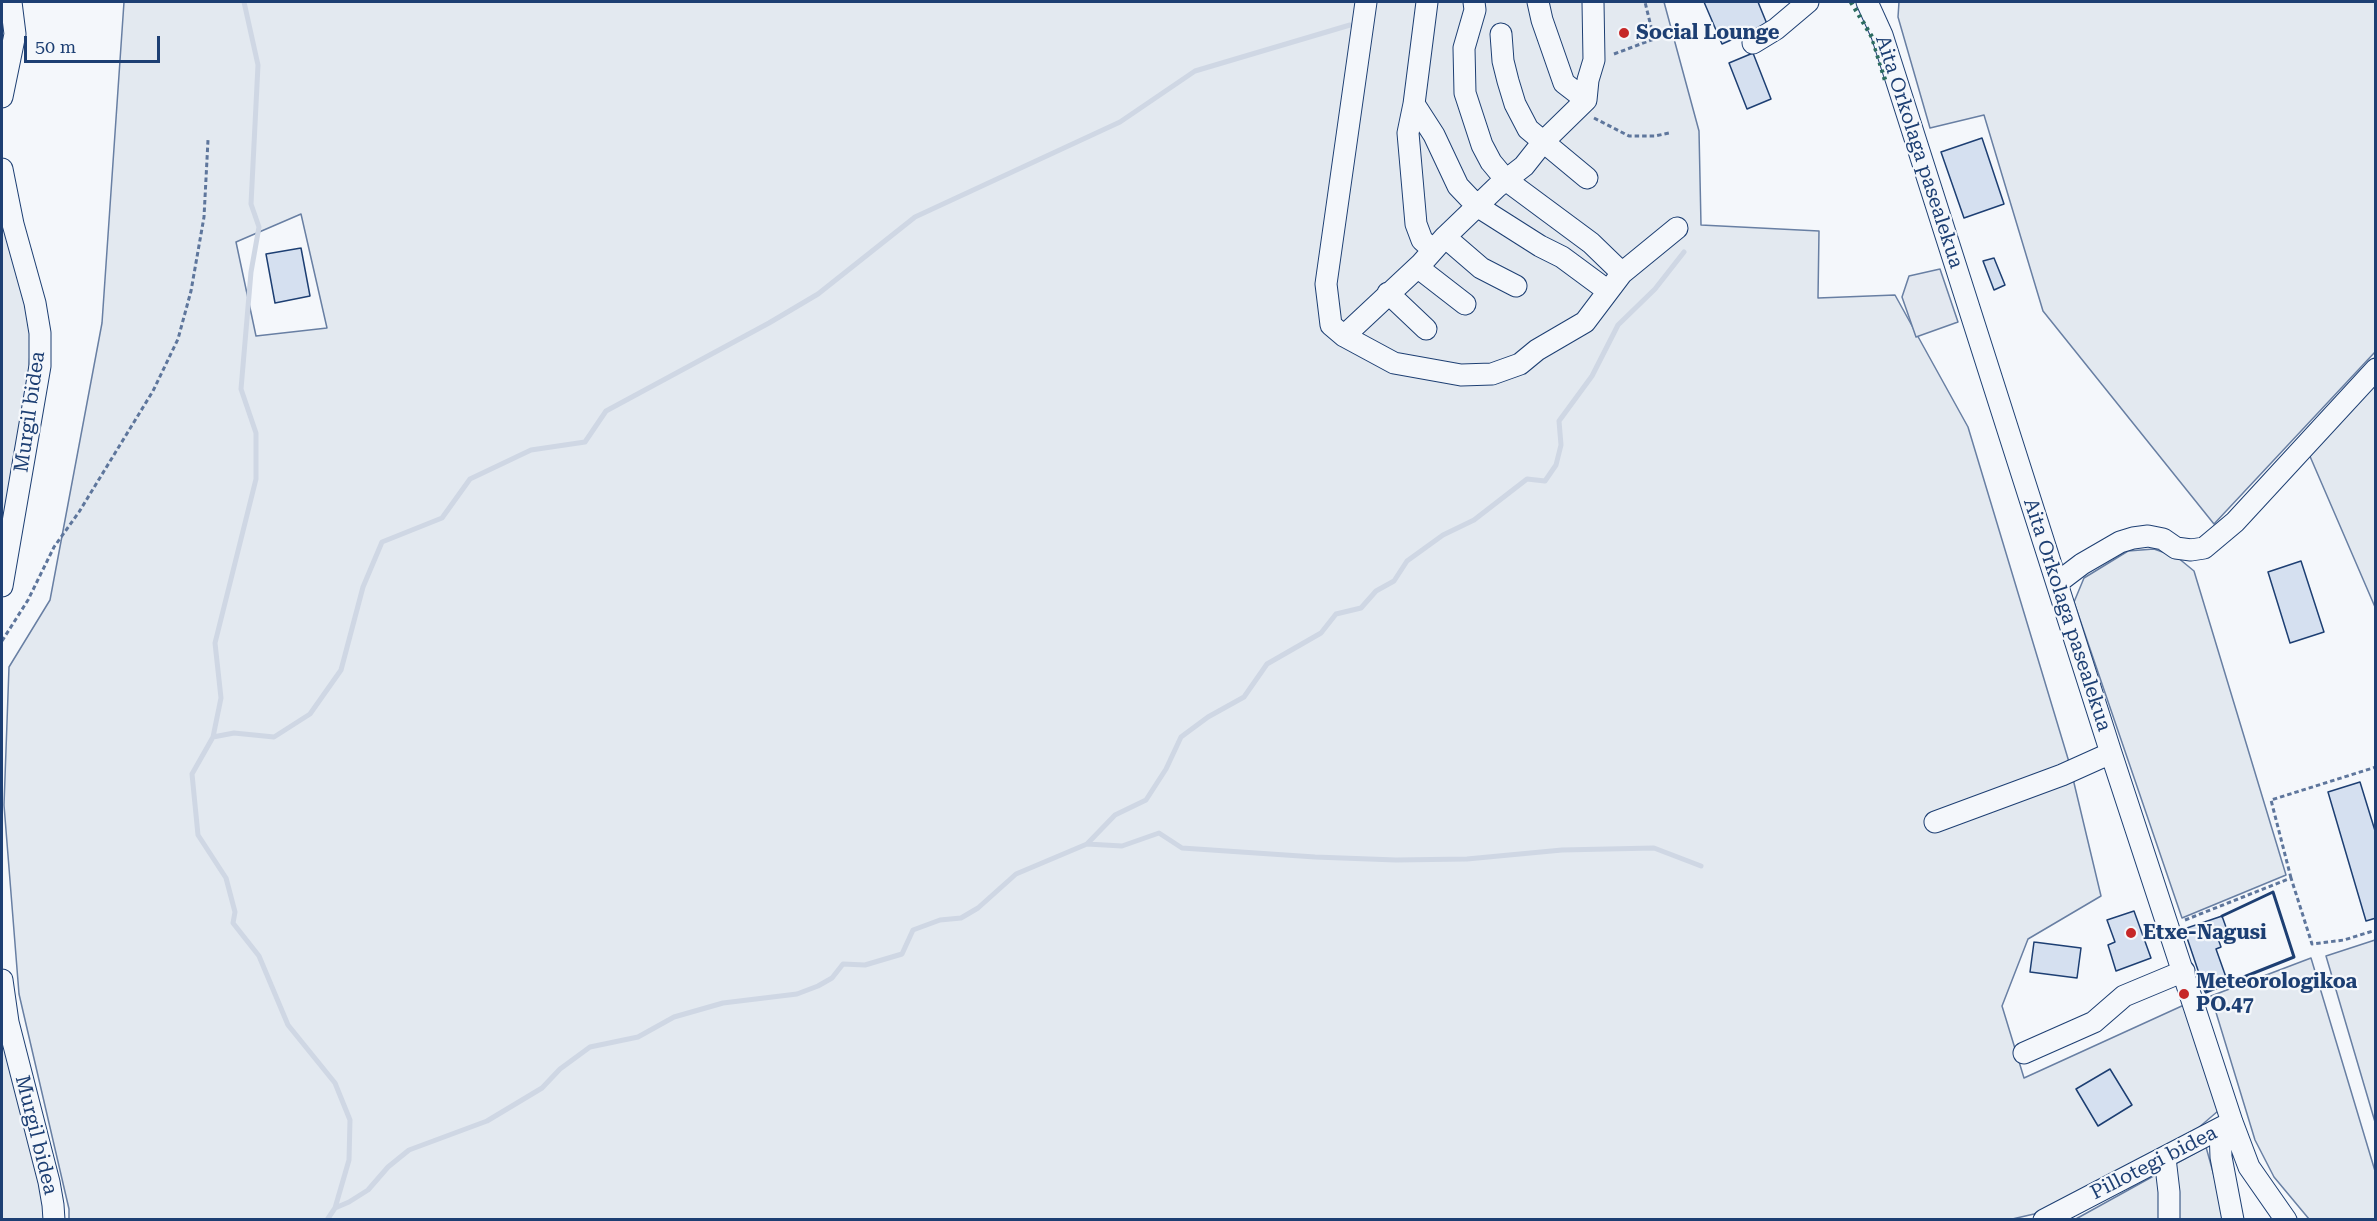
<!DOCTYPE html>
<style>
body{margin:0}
#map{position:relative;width:2377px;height:1221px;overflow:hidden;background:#f4f7fb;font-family:"Roboto Serif",serif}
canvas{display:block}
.frame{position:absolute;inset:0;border:3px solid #1d3f73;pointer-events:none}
.scale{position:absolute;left:24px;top:36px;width:136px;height:27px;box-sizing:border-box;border:3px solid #1d3f73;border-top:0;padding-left:8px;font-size:18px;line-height:21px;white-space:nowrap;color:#1d3f73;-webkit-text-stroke:4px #f4f7fb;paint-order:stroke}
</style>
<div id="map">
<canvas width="2377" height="1221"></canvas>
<div class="frame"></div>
<div class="scale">50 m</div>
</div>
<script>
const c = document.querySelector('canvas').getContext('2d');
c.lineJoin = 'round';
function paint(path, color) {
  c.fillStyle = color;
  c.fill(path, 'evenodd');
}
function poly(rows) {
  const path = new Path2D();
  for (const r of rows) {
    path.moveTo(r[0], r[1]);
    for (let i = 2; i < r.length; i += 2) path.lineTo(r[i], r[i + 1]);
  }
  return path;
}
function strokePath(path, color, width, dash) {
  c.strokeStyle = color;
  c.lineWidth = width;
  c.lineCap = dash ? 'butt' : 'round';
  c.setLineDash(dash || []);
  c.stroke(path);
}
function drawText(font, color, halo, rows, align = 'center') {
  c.font = font + ' "Roboto Serif",serif';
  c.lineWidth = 4.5;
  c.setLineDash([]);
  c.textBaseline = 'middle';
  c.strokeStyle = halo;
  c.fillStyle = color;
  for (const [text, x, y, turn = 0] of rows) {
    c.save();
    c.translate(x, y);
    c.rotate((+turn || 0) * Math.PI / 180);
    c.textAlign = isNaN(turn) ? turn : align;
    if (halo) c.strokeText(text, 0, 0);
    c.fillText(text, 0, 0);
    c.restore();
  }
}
const green = poly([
 [124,2,1664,2,1699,131,1701,225,1819,231,1818,298,1895,295,1968,427,2069,762,2101,896,2028,939,2002,1006,2024,1078,2184,1005,2218,1111,2183,1141,2078,1196,2034,1214,2008,1220,69,1219,69,1209,19,994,4,805,9,667,50,600,102,323,124,2],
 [301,214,327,328,256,336,236,242,301,214],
 [1899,2,2375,2,2375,352,2214,524,2043,311,1984,115,1930,128,1898,17,1899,2],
 [2,198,28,294,31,335,28,388,2,538,2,198],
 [2375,382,2375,607,2309,454,2375,382],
 [2154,549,2177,557,2194,571,2286,875,2182,918,2074,602,2084,578,2128,551,2154,549],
 [2375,940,2376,940,2375,1122,2326,956,2375,940],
 [2311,958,2375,1171,2375,1219,2309,1219,2274,1177,2255,1140,2211,996,2311,958],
 [2,1030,45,1209,45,1219,2,1219,2,1030],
 [2206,1147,2226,1219,2074,1220,2206,1147]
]);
const parking = poly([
 [1940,269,1958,322,1916,337,1902,297,1909,276,1940,269]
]);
const stream = poly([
 [244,2,258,65,251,204,259,227,251,272,241,389,256,433,256,479,215,643,221,698,213,737,192,774,198,835,226,878,235,912,233,923,259,956,288,1025,335,1083,350,1120,349,1160,335,1208,327,1220],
 [213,737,234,733,274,737,310,714,341,670,363,587,382,542,442,518,470,479,531,450,585,442,606,411,769,323,818,294,915,217,1120,122,1195,71,1350,25],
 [1087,844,1122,846,1159,833,1182,848,1315,857,1396,860,1467,859,1562,850,1654,848,1701,866],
 [335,1208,349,1202,368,1190,388,1167,409,1150,487,1121,542,1088,560,1069,590,1047,638,1037,674,1017,723,1003,797,994,818,986,832,978,843,964,865,965,902,954,913,930,940,920,961,918,978,908,1016,874,1087,844,1115,815,1146,800,1166,769,1181,737,1208,717,1244,697,1267,664,1321,633,1336,614,1361,608,1376,591,1394,581,1407,561,1443,535,1474,520,1527,479,1545,481,1556,465,1561,445,1559,421,1592,376,1618,325,1655,289,1684,252]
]);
const building = poly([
 [1704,2,1758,2,1767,24,1722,44,1704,2],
 [1753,53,1771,99,1747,109,1729,63,1753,53],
 [1982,138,2004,204,1964,218,1941,152,1982,138],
 [301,248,310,296,275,303,266,254,301,248],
 [1994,258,2005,285,1994,290,1983,261,1994,258],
 [2301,561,2324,632,2290,643,2268,572,2301,561],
 [2360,782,2376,834,2376,918,2366,921,2328,792,2360,782],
 [2134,911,2151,958,2116,971,2108,945,2115,942,2107,920,2134,911],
 [2222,916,2227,930,2216,933,2221,947,2216,949,2227,980,2204,988,2184,929,2222,916],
 [2034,942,2081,948,2077,978,2030,972,2034,942],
 [2110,1069,2132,1105,2098,1126,2076,1089,2110,1069]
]);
const path = poly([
 [1614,54,1654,39,1645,2],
 [1594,118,1629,136,1655,136,1669,133],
 [2,641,28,600,54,547,79,512,153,391,178,339,191,291,204,217,208,140],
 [2291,878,2271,800,2376,767],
 [2185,920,2291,878,2312,944,2344,940,2376,930]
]);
const minor = poly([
 [1366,2,1326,284,1331,325,1344,336,1394,363,1461,375,1492,374,1520,364,1537,350,1585,322,1622,273,1677,228],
 [1427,2,1414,104,1434,135,1458,186,1477,206,1540,246,1562,257,1608,291],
 [1474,2,1475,10,1464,48,1465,93,1482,145,1491,162,1506,180,1591,243,1622,273],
 [1538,2,1542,20,1564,83,1586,100],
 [1867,2,1882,35,2111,753,2232,1122,2249,1167,2286,1220],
 [1501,34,1503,61,1508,81,1515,104,1528,129,1587,178],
 [1753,43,1776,29,1808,2],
 [2,97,15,34,11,2],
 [1414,104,1408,133,1416,224,1422,240,1433,250],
 [2,169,13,224,35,303,40,333,40,366,2,586],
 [1445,237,1481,268,1516,286],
 [1421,264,1425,273,1465,304],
 [1388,293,1426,329],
 [1344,336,1421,264,1445,237,1497,187,1524,166,1543,142,1586,100,1588,80,1594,60,1593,2],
 [2057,583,2082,564,2120,542,2133,538,2148,536,2163,539,2176,548,2191,550,2204,548,2235,522,2376,369],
 [1935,822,2062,775,2111,753],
 [2,980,8,1022,49,1182,53,1205,54,1220],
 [2024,1053,2094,1022,2124,996,2184,971],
 [2220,1130,2221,1157,2233,1220],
 [2165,1158,2169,1192,2169,1220],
 [2044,1220,2232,1122]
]);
const hedge = poly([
 [1851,2,1872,37,1885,80]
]);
const wall = poly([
 [2204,988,2206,992,2294,957,2273,892,2222,916]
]);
const markers = [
 [1624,33,6,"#c62828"],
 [2131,933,6,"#c62828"],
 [2184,994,6,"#c62828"]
];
const poiNames = [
 ["Social Lounge",1636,33],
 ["Etxe-Nagusi",2143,933],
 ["Meteorologikoa",2196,982],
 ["PO.47",2196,1005]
];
const streetNames = [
 ["Aita Orkolaga pasealekua",1919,152,72],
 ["Murgil bidea",30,412,-82],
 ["Aita Orkolaga pasealekua",2067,615,72],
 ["Murgil bidea",36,1135,76],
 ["Pillotegi bidea",2154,1163,-27]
];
paint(green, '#e3e9f0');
strokePath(green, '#687fa3', 1.5);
paint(parking, '#e3e8f0');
strokePath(parking, '#687fa3', 1.5);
strokePath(stream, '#cfd7e4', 5);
paint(building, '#d5e0f0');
strokePath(building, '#1d3f73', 1.5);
strokePath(minor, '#1d3f73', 23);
strokePath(path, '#5e769c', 3, [4.5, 3]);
strokePath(minor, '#f4f7fb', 21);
strokePath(hedge, '#2c6c60', 4.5, [3, 4.5]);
strokePath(wall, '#1d3f73', 3);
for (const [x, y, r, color] of markers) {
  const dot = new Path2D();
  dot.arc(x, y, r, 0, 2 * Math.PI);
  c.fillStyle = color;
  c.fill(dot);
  strokePath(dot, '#f4f7fb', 2);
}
drawText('bold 20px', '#1d3f73', '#f4f7fb', poiNames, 'left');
drawText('20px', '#1d3f73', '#f4f7fb', streetNames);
</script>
